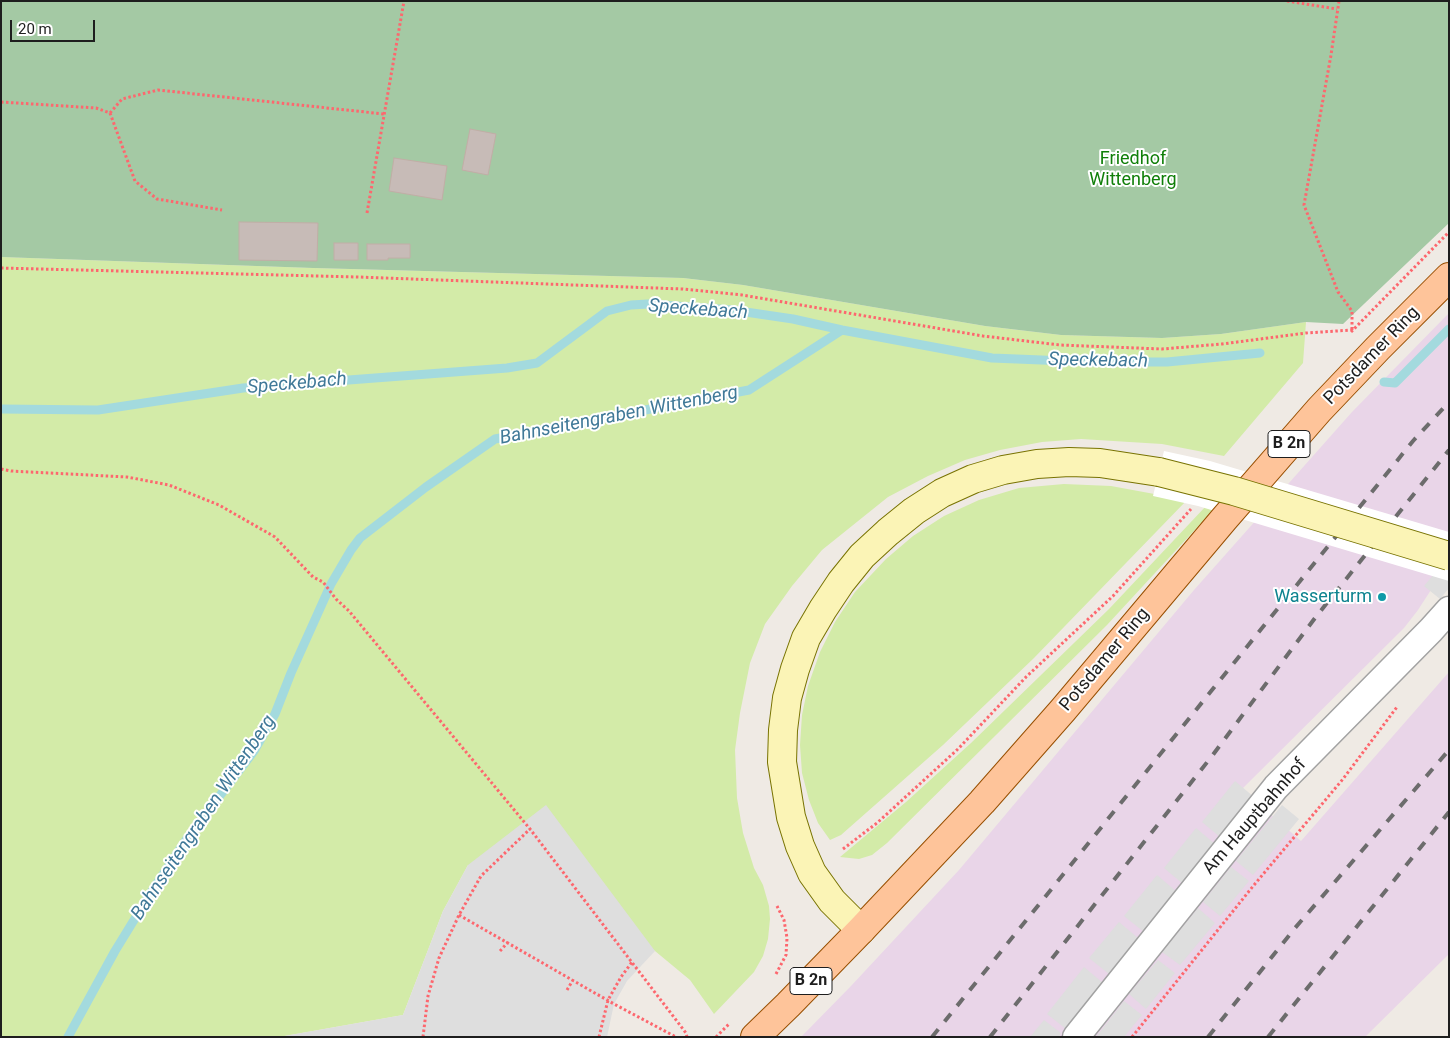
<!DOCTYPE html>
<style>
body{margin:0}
#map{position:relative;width:1450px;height:1038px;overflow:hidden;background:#efeae4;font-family:Roboto,sans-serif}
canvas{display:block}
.frame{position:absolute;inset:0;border:2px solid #1e1e1e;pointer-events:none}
.scale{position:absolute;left:10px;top:20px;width:85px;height:22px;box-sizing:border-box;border:2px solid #1e1e1e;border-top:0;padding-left:6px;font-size:15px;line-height:18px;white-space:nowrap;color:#1e1e1e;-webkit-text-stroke:4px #fff;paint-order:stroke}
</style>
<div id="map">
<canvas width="1450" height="1038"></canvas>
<div class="frame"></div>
<div class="scale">20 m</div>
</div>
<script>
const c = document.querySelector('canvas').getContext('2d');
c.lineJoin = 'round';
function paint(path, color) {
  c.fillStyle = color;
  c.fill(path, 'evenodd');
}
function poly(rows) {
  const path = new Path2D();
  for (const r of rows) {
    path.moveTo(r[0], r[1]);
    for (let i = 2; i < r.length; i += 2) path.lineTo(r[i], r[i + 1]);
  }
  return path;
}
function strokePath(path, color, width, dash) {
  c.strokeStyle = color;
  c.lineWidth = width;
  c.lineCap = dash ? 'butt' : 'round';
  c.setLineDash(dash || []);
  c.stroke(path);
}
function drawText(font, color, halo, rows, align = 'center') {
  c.font = font + ' Roboto,sans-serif';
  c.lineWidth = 4;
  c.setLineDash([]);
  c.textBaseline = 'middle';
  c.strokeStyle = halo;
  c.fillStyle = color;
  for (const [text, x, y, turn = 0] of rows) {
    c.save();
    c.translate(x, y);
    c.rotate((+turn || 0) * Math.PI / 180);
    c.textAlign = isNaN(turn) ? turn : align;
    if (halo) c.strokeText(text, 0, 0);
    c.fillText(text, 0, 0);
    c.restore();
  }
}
const industrial = poly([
 [1449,313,1449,562,1418,610,1404,628,1242,789,1301,841,1449,672,1449,954,1365,1037,801,1037,851,986,959,870,1194,590,1352,412]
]);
const grass = poly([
 [1,257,313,268,683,278,743,285,985,326,1061,335,1162,338,1221,334,1306,322,1303,363,1224,456,1162,444,1081,439,1042,442,1000,450,965,460,928,476,888,497,822,550,792,586,765,624,750,663,740,713,735,750,737,798,743,833,754,868,763,885,769,906,770,919,768,939,763,956,754,972,714,1014,690,980,655,951,468,865,443,911,403,1015,279,1037,1,1037],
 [1064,484,1111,486,1187,500,1034,658,943,745,841,835,830,840,818,823,809,800,802,773,800,745,802,715,808,686,820,652,835,622,855,592,886,559,913,536,944,516,979,500,1019,488],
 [1206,506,1215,508,1107,625,887,843,872,855,859,859,840,857,906,802,971,743,1109,609]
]);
const cemetery = poly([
 [1,1,1449,1,1449,223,1343,324,1306,322,1221,334,1162,338,1061,335,985,326,743,285,683,278,313,268,1,257]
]);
const parking = poly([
 [1449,556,1449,588,1440,599,1424,586],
 [1235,781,1254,797,1221,838,1202,822],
 [546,805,655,951,627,981,614,1004,607,1037,279,1037,403,1015,443,911,468,865],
 [1282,805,1299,819,1253,875,1236,861],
 [1196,828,1215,844,1183,884,1164,868],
 [1231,867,1249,881,1220,916,1203,902],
 [1157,875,1177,892,1144,932,1124,916],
 [1198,908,1215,923,1180,965,1162,952],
 [1119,922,1138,938,1109,974,1089,958],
 [1158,960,1175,973,1146,1009,1129,994],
 [1084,967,1103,983,1066,1029,1047,1014],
 [1124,1001,1142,1015,1124,1037,1096,1037],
 [1044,1020,1061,1033,1059,1037,1030,1037]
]);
const pier = poly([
 [1164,451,1210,461,1449,532,1449,581,1198,506,1153,496]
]);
const stream = poly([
 [1384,382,1395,383,1449,329],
 [1,409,98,410,243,388,507,368,537,363,607,311,631,305,648,304,732,310,793,319,842,330,992,358,1091,362,1167,362,1260,353],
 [68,1037,115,951,150,894,186,840,254,751,275,714,291,673,331,584,351,550,360,538,426,487,495,439,749,390,842,330]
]);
const building = poly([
 [470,129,496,134,488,175,462,170,470,129],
 [394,158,447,166,442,200,389,191,394,158],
 [239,222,318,223,317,261,239,260,239,222],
 [334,243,358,243,358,260,334,260,334,243],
 [367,244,410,244,410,258,388,258,388,260,367,260,367,244]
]);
const path = poly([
 [1287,1,1337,9],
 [1339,1,1331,55,1304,205,1338,292,1352,311,1352,330],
 [1,102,96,108,110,113,135,181,157,199,222,210],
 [110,113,122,99,158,90,384,114],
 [367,213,404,1],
 [1,268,358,277,682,289,742,295,983,336,1060,345,1162,349,1222,344,1306,333,1352,330,1354,332],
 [1351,332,1449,232],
 [1,469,11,471,127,477,169,485,219,505,275,537,313,577,323,582,336,599,349,611,530,829,686,1033,687,1037],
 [843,849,877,823,958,749,1026,677,1113,596,1191,509],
 [459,915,614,1004,676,1037],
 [500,951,508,942],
 [776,974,786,955,787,938,784,920,777,906],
 [567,990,573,980],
 [423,1037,428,996,439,958,459,915,481,876,530,829],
 [599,1037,608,1000,621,977,632,962],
 [716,1037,729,1024],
 [1132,1037,1254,885,1343,779,1397,707]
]);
const street = poly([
 [1076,1037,1276,787,1431,630,1449,610]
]);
const secondary = poly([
 [861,930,832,901,812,873,800,846,791,817,782,762,783,730,787,698,795,669,806,638,823,609,841,582,862,556,888,532,914,511,942,493,973,479,1003,470,1037,464,1069,462,1100,463,1159,472]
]);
const primary = poly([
 [755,1037,788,1005,861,930,982,802,1063,710,1224,519,1319,410,1378,348,1449,277]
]);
const rail = poly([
 [932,1037,1413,441,1449,402],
 [990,1037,1212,756,1315,618,1449,450],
 [1208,1037,1295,928,1449,750],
 [1268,1037,1449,812]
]);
const secondaryBridge = poly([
 [1159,472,1234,491,1449,556]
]);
const markers = [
 [1382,597,5,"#0f9aa8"]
];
const shields = [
 [1289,444,42],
 [811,981,42]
];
const shieldNames = [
 ["B 2n",1289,444],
 ["B 2n",811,981]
];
const parkNames = [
 ["Friedhof",1133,159],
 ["Wittenberg",1133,180]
];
const streetNames = [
 ["Potsdamer Ring",1372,356,-46],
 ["Potsdamer Ring",1105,660,-50],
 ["Am Hauptbahnhof",1255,817,-49]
];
const cultureNames = [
 ["Wasserturm",1372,597]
];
const waterNames = [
 ["Speckebach",698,310,4],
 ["Speckebach",1098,361,1],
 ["Speckebach",297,384,-5],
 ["Bahnseitengraben Wittenberg",619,416,-11],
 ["Bahnseitengraben Wittenberg",204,818,-56]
];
paint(industrial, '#e9d5e8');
paint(grass, '#d3eba8');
paint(cemetery, '#a4c9a4');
paint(parking, '#dedede');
paint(pier, '#fff');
strokePath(stream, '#a3dade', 9);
paint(building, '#c7bbb7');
strokePath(building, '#c1aea6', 1);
strokePath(street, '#a2a2a2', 29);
strokePath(secondary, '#787302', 30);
strokePath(primary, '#984f00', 30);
strokePath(path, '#fd676e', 3, [2.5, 2.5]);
strokePath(street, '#fff', 26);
strokePath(secondary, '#fbf4b6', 28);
strokePath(primary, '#fec49a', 28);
strokePath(rail, '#6c6c6c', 4, [10, 10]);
strokePath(secondaryBridge, '#787302', 30, []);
strokePath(secondaryBridge, '#fbf4b6', 28);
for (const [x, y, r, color] of markers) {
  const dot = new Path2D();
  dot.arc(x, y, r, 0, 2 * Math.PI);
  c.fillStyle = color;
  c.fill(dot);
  strokePath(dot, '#fff', 2);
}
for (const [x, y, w] of shields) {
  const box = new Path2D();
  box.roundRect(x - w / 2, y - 13.5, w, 27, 4);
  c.fillStyle = '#fff';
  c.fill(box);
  strokePath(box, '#1e1e1e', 1);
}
drawText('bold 16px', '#1e1e1e', null, shieldNames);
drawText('18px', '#107f09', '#fff', parkNames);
drawText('18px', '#1e1e1e', '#fff', streetNames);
drawText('18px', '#0d838f', '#fff', cultureNames, 'right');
drawText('italic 19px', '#407998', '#fff', waterNames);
</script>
